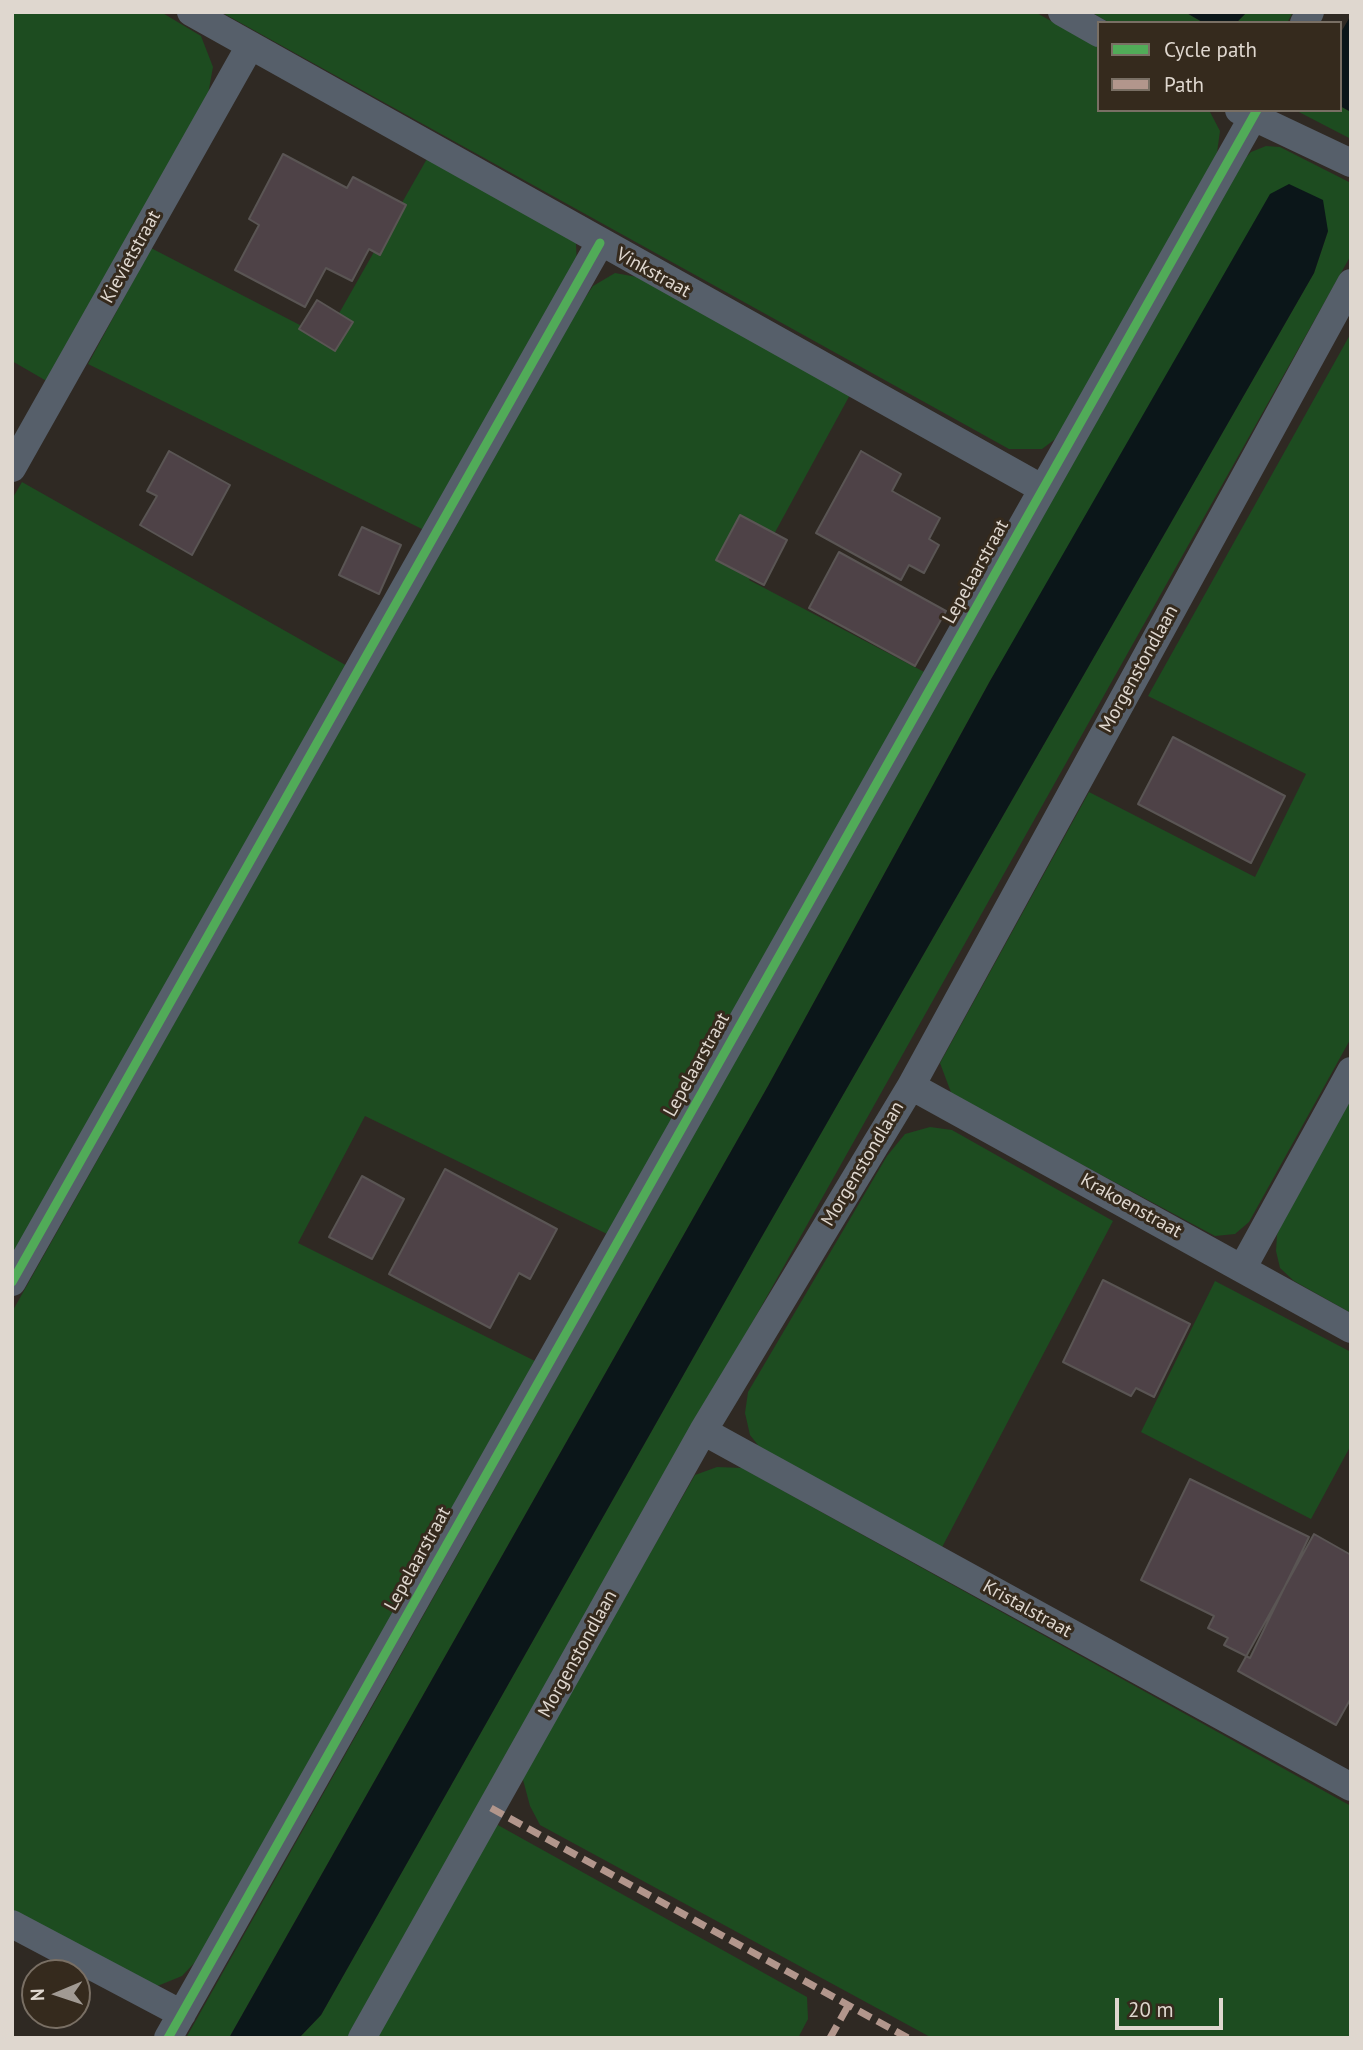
<!DOCTYPE html>
<style>
body{margin:0}
#map{position:relative;width:1363px;height:2050px;overflow:hidden;background:#2f2923;font-family:"PT Sans",sans-serif}
canvas{display:block}
.frame{position:absolute;inset:0;border:14px solid #dfd7cf;pointer-events:none}
.legend{position:absolute;left:1097px;top:21px;width:245px;height:91px;box-sizing:border-box;background:#352a1d;border:2px solid #796f64;margin:0;padding:9px 12px;list-style:none;font-size:21px;color:#dfd7cf}
.legend li{display:flex;align-items:center;gap:14px;height:35px}
.legend b{width:35px;border:2px solid #796f64}
.north{position:absolute;left:21px;top:1959px;width:70px;height:70px;box-sizing:border-box;background:#352a1d;border:2px solid #796f64;border-radius:50%;rotate:268deg;font-size:19px;font-weight:700;line-height:28px;text-align:center;color:#dfd7cf}
.north::after{content:'';display:block;margin:auto;width:24px;height:32px;background:#a19a93;clip-path:polygon(50% 0,100% 100%,50% 72%,0 100%)}
.scale{position:absolute;left:1115px;top:1998px;width:108px;height:32px;box-sizing:border-box;border:4px solid #dfd7cf;border-top:0;padding-left:9px;font-size:21px;line-height:24px;white-space:nowrap;color:#dfd7cf;-webkit-text-stroke:5px #352a1d;paint-order:stroke}
</style>
<div id="map">
<canvas width="1363" height="2050"></canvas>
<div class="frame"></div>
<ul class="legend">
<li><b style="height:9px;background:#51ab58"></b>Cycle path</li>
<li><b style="height:9px;background:#b2968c"></b>Path</li>
</ul>
<div class="north">N</div>
<div class="scale">20 m</div>
</div>
<script>
const c = document.querySelector('canvas').getContext('2d');
c.lineJoin = 'round';
function paint(path, color) {
  c.fillStyle = color;
  c.fill(path, 'evenodd');
}
function poly(rows) {
  const path = new Path2D();
  for (const r of rows) {
    path.moveTo(r[0], r[1]);
    for (let i = 2; i < r.length; i += 2) path.lineTo(r[i], r[i + 1]);
  }
  return path;
}
function strokePath(path, color, width, dash) {
  c.strokeStyle = color;
  c.lineWidth = width;
  c.lineCap = dash ? 'butt' : 'round';
  c.setLineDash(dash || []);
  c.stroke(path);
}
function drawText(font, color, halo, rows, align = 'center') {
  c.font = font + ' "PT Sans",sans-serif';
  c.lineWidth = 6;
  c.setLineDash([]);
  c.textBaseline = 'middle';
  c.strokeStyle = halo;
  c.fillStyle = color;
  for (const [text, x, y, turn = 0] of rows) {
    c.save();
    c.translate(x, y);
    c.rotate((+turn || 0) * Math.PI / 180);
    c.textAlign = isNaN(turn) ? turn : align;
    if (halo) c.strokeText(text, 0, 0);
    c.fillText(text, 0, 0);
    c.restore();
  }
}
const green = poly([
 [12,12,161,12,201,36,213,67,207,100,50,383,12,361],
 [221,12,1035,12,1099,48,1099,110,1209,110,1220,131,1216,160,1066,431,1042,449,1009,449],
 [1091,12,1185,12,1204,23,1110,23],
 [1247,12,1293,12,1287,23,1236,23],
 [1340,106,1351,112,1351,139,1295,110,1340,110],
 [1266,146,1280,147,1349,182,1351,255,351,2038,299,2038,321,2015,757,1245,1314,273,1328,231,1073,543,990,681,768,1086,229,2038,186,2038,1237,167,1251,152],
 [428,157,576,243,577,269,426,531,88,364,151,248,325,338],
 [615,273,637,277,851,393,749,580,928,674,607,1234,365,1116,298,1243,539,1363,200,1957,182,1976,155,1987,12,1910,12,1312,564,329,593,286],
 [1351,333,1351,1038,1249,1222,1235,1234,1215,1236,952,1095,940,1063,1089,792,1255,877,1306,774,1148,696],
 [22,482,349,667,12,1256,12,499],
 [1351,1099,1351,1313,1294,1281,1280,1268,1276,1251,1277,1235,1283,1219],
 [930,1127,952,1130,1113,1221,939,1553,769,1459,750,1435,745,1413,748,1392,887,1156,905,1134],
 [1215,1281,1351,1352,1351,1445,1311,1519,1141,1432],
 [717,1467,742,1468,1351,1806,1351,2038,932,2038,540,1825,530,1806,522,1776,695,1475],
 [496,1824,807,1997,808,2019,798,2038,376,2038]
]);
const water = poly([
 [1185,12,1247,12,1236,23,1204,23],
 [1351,15,1351,112,1340,106,1340,34],
 [1289,184,1323,200,1328,231,1314,273,757,1245,321,2015,299,2038,229,2038,768,1086,990,681,1270,194]
]);
const building = poly([
 [283,154,347,188,353,177,406,205,380,255,369,249,352,281,326,268,305,307,235,270,259,225,249,219,283,154],
 [317,300,353,322,335,351,299,329,317,300],
 [169,451,230,485,192,555,140,525,157,496,147,491,169,451],
 [861,451,901,474,892,491,940,518,929,539,939,545,924,573,909,565,901,580,816,533,861,451],
 [740,515,787,540,764,585,716,560,740,515],
 [362,527,401,545,379,594,339,575,362,527],
 [839,552,946,611,915,666,809,608,839,552],
 [1173,737,1285,796,1251,863,1138,804,1173,737],
 [445,1169,557,1229,530,1279,519,1273,490,1328,389,1274,445,1169],
 [362,1176,404,1199,372,1259,329,1237,362,1176],
 [1103,1280,1190,1324,1154,1397,1136,1388,1131,1396,1063,1362,1103,1280],
 [1190,1479,1309,1537,1250,1658,1224,1645,1228,1638,1208,1628,1214,1616,1141,1580,1190,1479],
 [1314,1534,1351,1555,1351,1698,1336,1725,1238,1671,1314,1534]
]);
const minor = poly([
 [191,12,1043,489],
 [1062,12,1099,33],
 [1304,23,1310,12],
 [1239,110,1351,163],
 [12,468,250,46],
 [911,1086,1351,1329],
 [1243,1267,1351,1071],
 [12,1282,600,243],
 [703,1431,1351,1787],
 [12,1924,182,2014],
 [168,2038,1257,110],
 [362,2038,703,1431,911,1086,1351,283]
]);
const quiet = poly([
 [491,1808,908,2038],
 [830,2038,848,2006]
]);
const cycleway = poly([
 [12,1282,600,243],
 [168,2038,1257,110]
]);
const streetNames = [
 ["Kievietstraat",131,257,-61],
 ["Vinkstraat",653,273,29],
 ["Lepelaarstraat",976,572,-61],
 ["Morgenstondlaan",1139,669,-61],
 ["Lepelaarstraat",697,1065,-61],
 ["Morgenstondlaan",863,1164,-59],
 ["Krakoenstraat",1131,1206,29],
 ["Lepelaarstraat",418,1559,-61],
 ["Kristalstraat",1027,1609,29],
 ["Morgenstondlaan",578,1654,-61]
];
paint(green, '#1d4c20');
paint(water, '#0b1619');
paint(building, '#4e4247');
strokePath(building, '#5a5554', 2);
strokePath(minor, '#565f6a', 28);
strokePath(quiet, '#b2968c', 7, [14, 7]);
strokePath(cycleway, '#51ab58', 9);
drawText('19px', '#dfd7cf', '#352a1d', streetNames);
</script>
